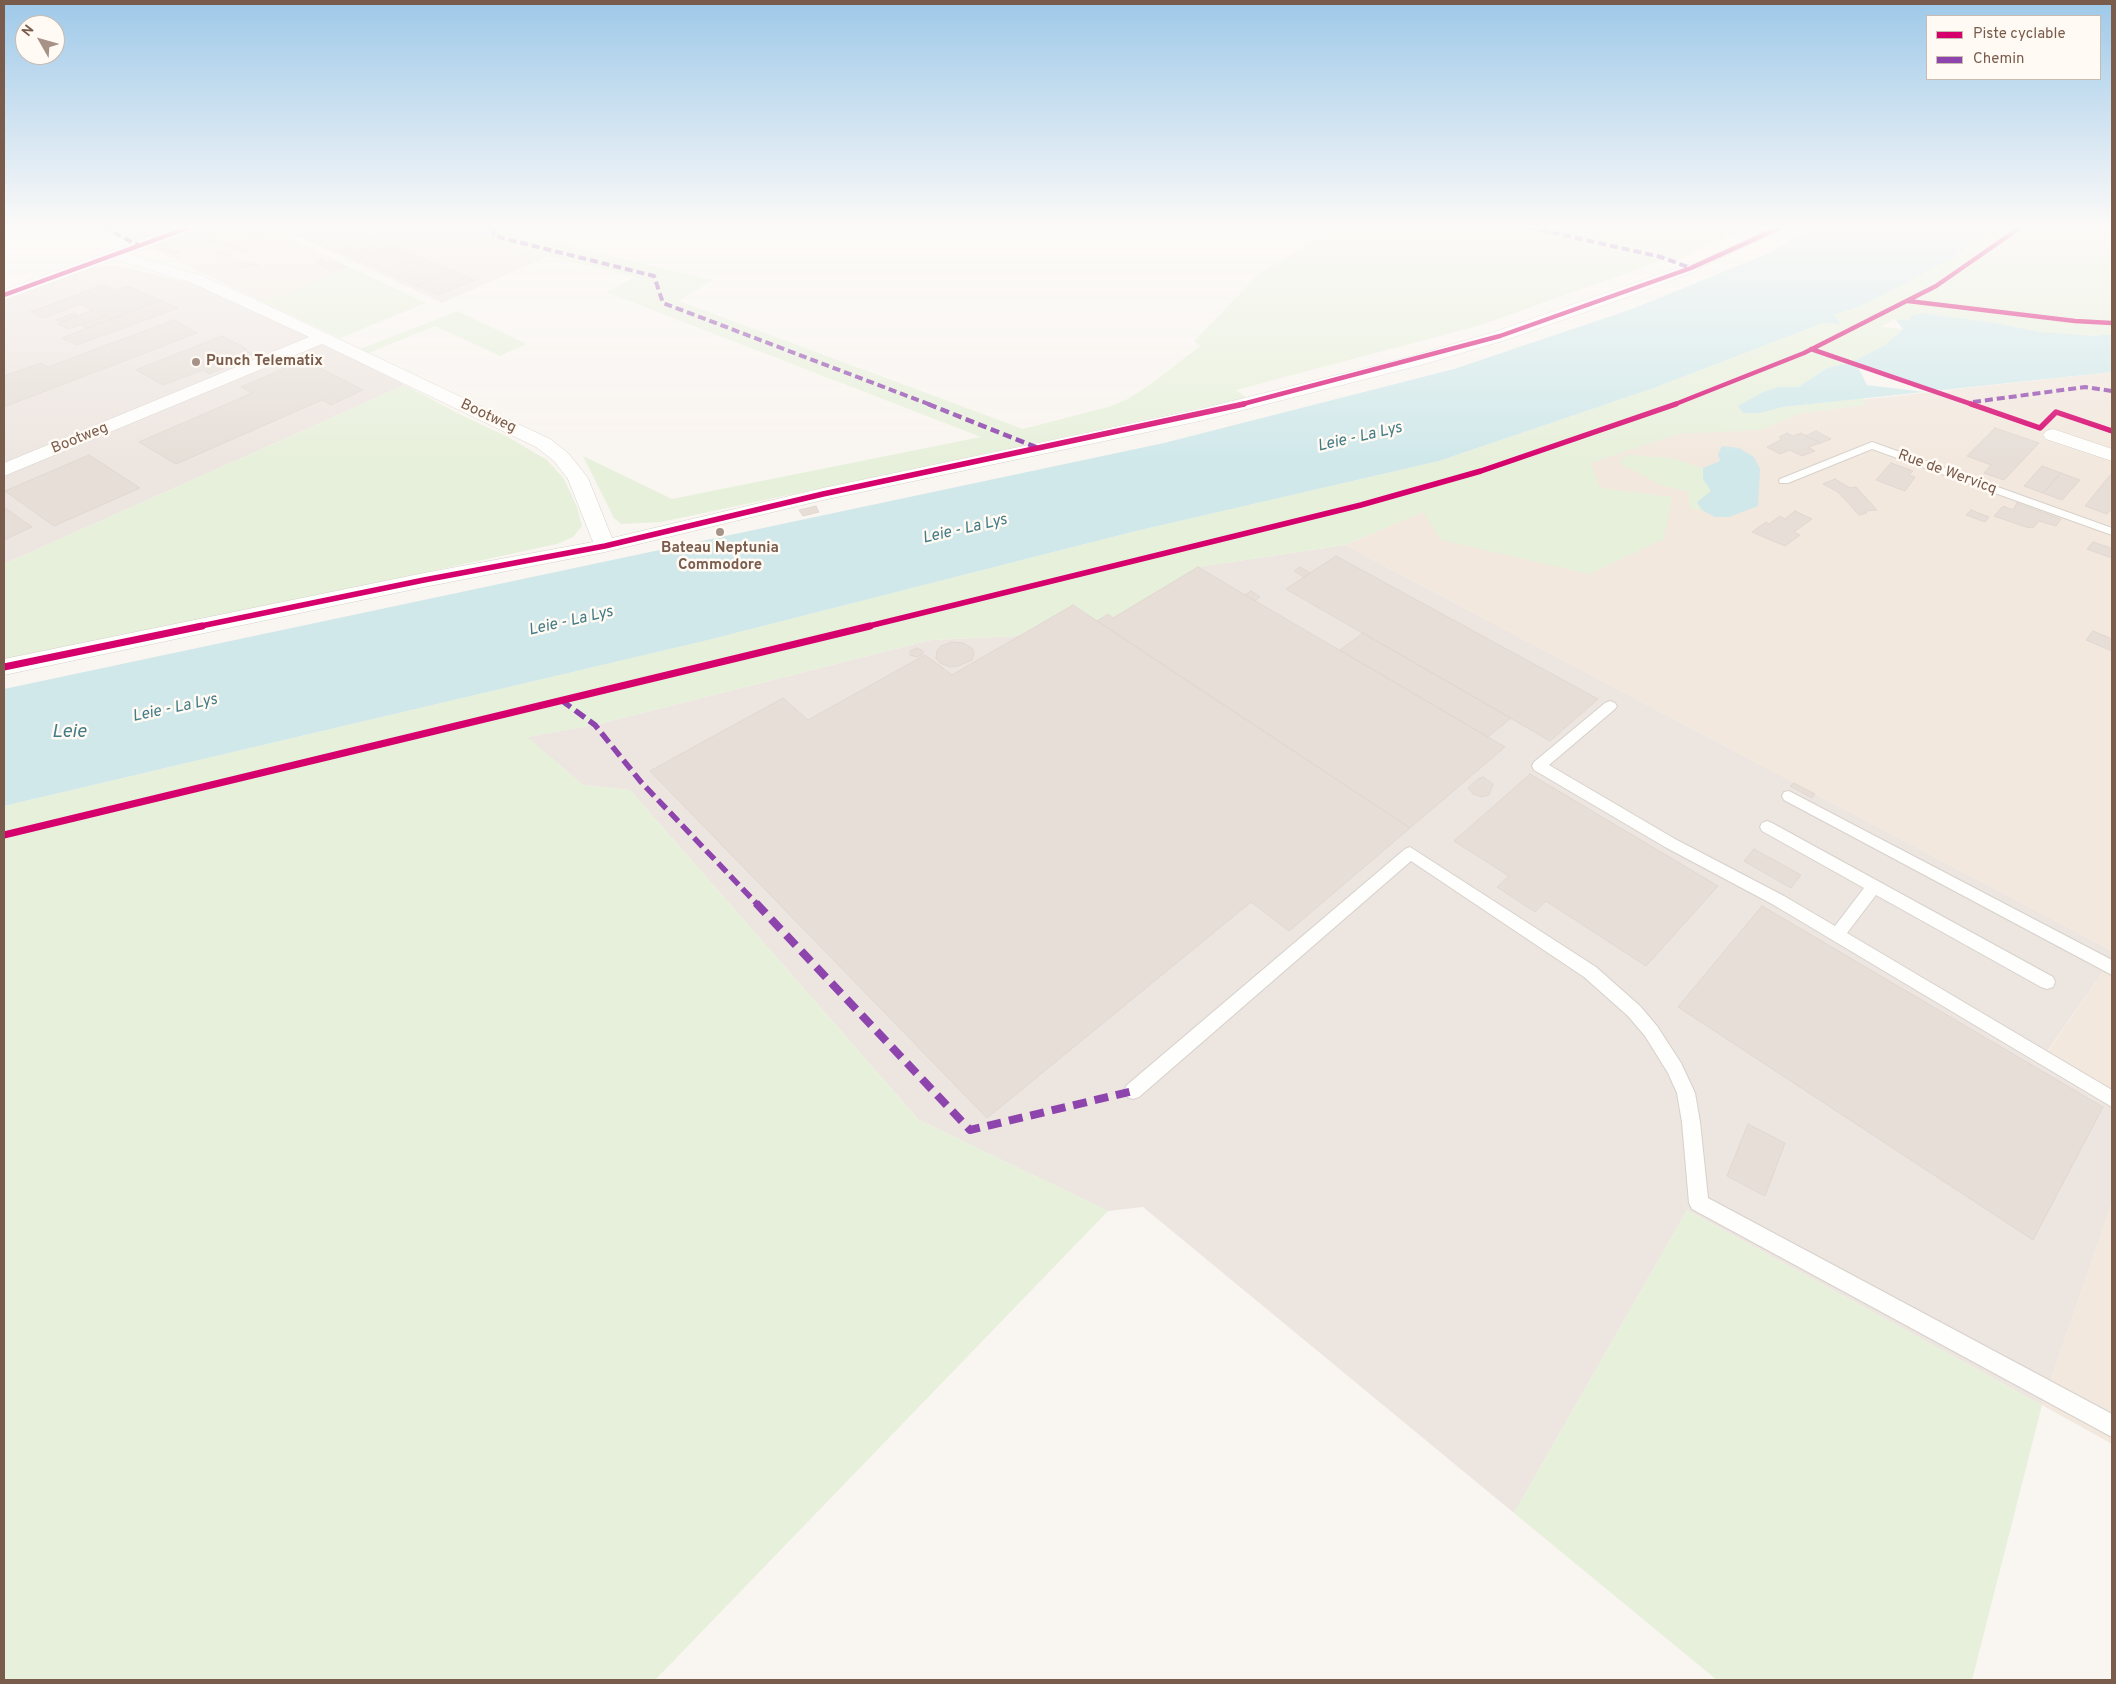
<!DOCTYPE html>
<style>
body{margin:0}
#map{position:relative;width:2116px;height:1684px;overflow:hidden;background:#f9f5f0;font-family:Overpass,sans-serif}
canvas{display:block}
.frame{position:absolute;inset:0;border:5px solid #7a5c4d;pointer-events:none}
.legend{position:absolute;left:1926px;top:15px;width:175px;height:65px;box-sizing:border-box;background:#fffaf3;border:1px solid #cabbb1;margin:0;padding:6px 9px;list-style:none;font-size:15px;color:#7a5c4d}
.legend li{display:flex;align-items:center;gap:10px;height:25px}
.legend b{width:25px;border:1px solid #cabbb1}
.north{position:absolute;left:15px;top:15px;width:50px;height:50px;box-sizing:border-box;background:#fffaf3;border:1px solid #cabbb1;border-radius:50%;rotate:308deg;font-size:14px;font-weight:700;line-height:20px;text-align:center;color:#7a5c4d}
.north::after{content:'';display:block;margin:auto;width:18px;height:22px;background:#a69286;clip-path:polygon(50% 0,100% 100%,50% 72%,0 100%)}
</style>
<div id="map">
<canvas width="2116" height="1684"></canvas>
<div class="frame"></div>
<ul class="legend">
<li><b style="height:6px;background:#d6006c"></b>Piste cyclable</li>
<li><b style="height:6px;background:#8e44ad"></b>Chemin</li>
</ul>
<div class="north">N</div>
</div>
<script>
const c = document.querySelector('canvas').getContext('2d');
c.lineJoin = 'round';
function paint(path, color) {
  c.fillStyle = color;
  c.fill(path, 'evenodd');
}
function poly(rows) {
  const path = new Path2D();
  for (const r of rows) {
    path.moveTo(r[0], r[1]);
    for (let i = 2; i < r.length; i += 2) path.lineTo(r[i], r[i + 1]);
  }
  return path;
}
function strokePath(path, color, width, dash) {
  c.strokeStyle = color;
  c.lineWidth = width;
  c.lineCap = dash ? 'butt' : 'round';
  c.setLineDash(dash || []);
  c.stroke(path);
}
function drawText(font, color, halo, rows, align = 'center') {
  c.font = font + ' Overpass,sans-serif';
  c.lineWidth = 5;
  c.setLineDash([]);
  c.textBaseline = 'middle';
  c.strokeStyle = halo;
  c.fillStyle = color;
  for (const [text, x, y, turn = 0] of rows) {
    c.save();
    c.translate(x, y);
    c.rotate((+turn || 0) * Math.PI / 180);
    c.textAlign = isNaN(turn) ? turn : align;
    if (halo) c.strokeText(text, 0, 0);
    c.fillText(text, 0, 0);
    c.restore();
  }
}
const residential = poly([
 [100,227,182,227,133,245],
 [198,227,267,227,352,268,263,302,146,246],
 [2112,372,2112,951,1345,545,1514,473,1603,445,1813,405],
 [2112,959,2112,1099,2043,1058],
 [2112,1202,2112,1444,2042,1405]
]);
const industrial = poly([
 [279,227,490,227,482,240,549,256,442,303],
 [115,265,206,287,272,317,405,385,4,564,4,299,81,271,99,266],
 [1345,545,2112,951,2112,959,2043,1057,2112,1099,2112,1202,2042,1405,1687,1210,1514,1513,1143,1207,1108,1211,919,1120,630,790,583,785,527,737,595,725,931,640,1018,636,1073,605,1097,621,1198,567]
]);
const green = poly([
 [490,227,506,227,501,230,713,280,679,301,1023,429,1108,407,1128,399,1155,381,1200,346,1194,341,1258,275,1334,227,1749,227,1677,260,1669,258,1481,325,1236,390,1247,398,661,522,621,524,614,518,583,456,672,499,981,437,606,292,635,277,482,240],
 [1989,227,2112,227,2112,334,2094,336,2041,332,1996,323,1922,313,1911,320,1895,319,1881,327,1903,329,1885,345,1852,362,1827,368,1798,387,1778,388,1761,393,1743,413,1760,413,1783,407,1864,398,1866,405,1802,413,1760,430,1678,434,1591,463,1600,488,1672,497,1664,539,1589,574,1441,540,1423,512,1345,545,1198,567,1113,618,1108,614,1097,621,1073,605,1018,636,931,640,595,725,528,737,583,785,630,790,919,1120,1108,1211,655,1680,4,1680,4,806,704,641,1132,532,1439,461,1654,388,1823,323,1840,324,1834,315,1864,305,1955,257],
 [352,268,426,303,340,338,263,302],
 [458,311,526,344,500,356,435,326,369,353,360,349],
 [405,385,459,414,506,436,547,460,564,479,577,507,582,526,573,537,557,544,4,663,4,564],
 [1626,455,1672,458,1703,468,1703,479,1711,491,1697,502,1702,510,1691,509,1687,491,1663,486,1619,463],
 [1687,1210,2042,1405,1972,1680,1717,1680,1514,1513]
]);
const water = poly([
 [1814,227,1989,227,1955,257,1864,305,1834,315,1841,324,1823,323,1654,388,1439,461,1132,532,704,641,4,806,4,689,1164,443,1454,369,1632,309,1767,254],
 [1922,313,1996,323,2041,332,2094,336,2112,334,2112,372,1783,407,1760,413,1743,413,1738,406,1761,393,1778,387,1798,387,1827,368,1852,362,1885,345,1903,329,1895,319,1910,320,1910,316],
 [1722,446,1739,448,1754,457,1760,469,1758,506,1729,517,1715,517,1702,510,1697,502,1711,491,1703,479,1703,468,1720,461,1718,454]
]);
const pier = poly([
 [1847,360,1931,389,1953,391,1933,393,1867,385,1858,367,1841,362]
]);
const building = poly([
 [134,227,144,227,160,234,139,241,124,235,134,231,134,227],
 [162,227,169,230,160,234,144,227,162,227],
 [205,227,236,227,246,232,240,234,227,228,211,234,200,229,205,227],
 [236,227,245,227,262,235,257,237,236,227],
 [335,227,349,227,362,233,325,246,306,237,335,227],
 [414,227,436,227,424,233,410,229,414,227],
 [436,227,451,227,435,235,424,233,436,227],
 [451,227,489,227,460,242,435,235,451,227],
 [200,229,216,236,211,238,223,243,215,245,189,233,200,229],
 [189,233,211,244,193,246,176,238,189,233],
 [362,233,373,238,337,251,325,246,362,233],
 [176,238,193,246,195,247,190,249,181,244,175,246,165,242,176,238],
 [373,238,385,242,348,256,337,251,373,238],
 [165,242,175,246,170,248,180,252,173,255,154,246,165,242],
 [229,242,248,251,243,253,224,244,229,242],
 [385,242,393,246,356,259,348,256,385,242],
 [393,246,401,249,364,263,356,259,393,246],
 [223,249,233,254,224,257,214,253,223,249],
 [401,249,409,252,372,266,364,263,401,249],
 [409,252,421,258,384,271,372,266,409,252],
 [421,258,433,263,396,277,384,271,421,258],
 [322,259,327,262,332,260,346,267,334,271,314,262,322,259],
 [247,261,253,263,259,266,255,267,250,265,244,268,238,265,247,261],
 [433,263,453,271,416,286,396,277,433,263],
 [453,271,475,280,438,295,416,286,453,271],
 [103,285,116,290,127,286,160,300,112,319,105,316,69,329,57,324,93,310,80,304,44,318,30,312,103,285],
 [160,300,178,308,77,345,62,338,160,300],
 [74,313,78,315,60,322,56,320,74,313],
 [105,316,112,319,87,328,81,325,105,316],
 [174,320,197,333,4,407,4,376,41,363,48,367,174,320],
 [222,336,247,349,243,350,256,355,209,374,203,370,163,385,136,370,222,336],
 [304,360,363,390,331,405,322,400,176,464,139,442,252,393,241,387,304,360],
 [1995,428,2039,443,2004,480,1984,473,1991,465,1967,456,1995,428],
 [1816,431,1831,439,1821,443,1805,436,1816,431],
 [1787,433,1793,436,1801,433,1821,443,1808,447,1815,451,1802,456,1790,450,1780,454,1767,447,1782,439,1779,437,1787,433],
 [89,455,140,488,54,526,5,491,89,455],
 [1891,463,1913,471,1909,475,1915,477,1905,491,1876,480,1891,463],
 [2042,466,2061,473,2043,493,2024,486,2042,466],
 [2061,473,2080,480,2062,500,2043,493,2061,473],
 [2112,473,2112,509,2107,514,2085,506,2112,473],
 [1835,479,1850,488,1856,487,1877,510,1865,511,1867,513,1859,515,1838,492,1823,484,1835,479],
 [2017,503,2061,519,2056,526,2039,521,2033,528,2026,527,1994,516,2003,506,2013,510,2017,503],
 [816,506,819,512,803,516,799,510,816,506],
 [4,507,32,527,4,540,4,507],
 [1971,510,1989,517,1985,522,1966,515,1971,510],
 [1795,511,1812,519,1794,532,1800,535,1785,546,1752,532,1766,522,1769,524,1780,516,1785,519,1795,511],
 [2093,542,2111,548,2112,546,2112,558,2087,549,2093,542],
 [1336,556,1598,699,1550,741,1286,589,1336,556],
 [1198,567,1245,595,1505,747,1410,828,1097,621,1108,614,1113,618,1198,567],
 [1300,567,1310,573,1304,577,1294,571,1300,567],
 [1251,591,1260,597,1255,601,1245,595,1251,591],
 [1073,605,1410,828,1289,931,1251,902,987,1118,650,771,783,698,808,720,925,655,952,675,1073,605],
 [2093,631,2112,639,2112,651,2086,640,2093,631],
 [1363,633,1511,718,1488,737,1340,650,1363,633],
 [952,642,963,643,972,648,974,653,972,660,958,666,950,667,940,663,936,658,937,651,941,646,952,642],
 [917,648,923,651,923,654,917,657,910,655,910,651,917,648],
 [1530,774,1718,886,1646,966,1546,901,1535,912,1497,887,1509,876,1454,841,1530,774],
 [1483,777,1493,784,1489,795,1482,797,1473,794,1468,788,1478,779,1483,777],
 [1794,783,1815,794,1812,798,1790,786,1794,783],
 [1754,849,1801,875,1791,888,1744,861,1754,849],
 [1762,906,2103,1107,2033,1240,1678,1007,1762,906],
 [1748,1124,1785,1143,1765,1196,1727,1176,1748,1124]
]);
const lane = poly([
 [1774,227,1785,227,1694,270,1687,268,1774,227],
 [1872,442,2112,528,2112,535,1872,449,1788,483,1780,483,1779,481,1780,479,1872,442],
 [1610,701,1615,703,1617,706,1615,709,1549,765,1675,839,1784,896,1835,926,1864,888,1762,831,1760,827,1762,823,1767,821,1772,823,2053,977,2055,982,2053,987,2047,989,2041,987,1876,895,1847,933,2112,1090,2112,1107,1772,904,1665,847,1534,770,1532,766,1534,762,1605,703,1610,701],
 [1789,791,2112,960,2112,975,1784,800,1782,796,1784,792,1789,791],
 [1410,847,1596,967,1640,1006,1657,1026,1681,1063,1695,1093,1700,1122,1708,1198,2112,1414,2112,1437,1692,1209,1689,1203,1682,1122,1677,1093,1668,1073,1645,1036,1628,1016,1584,977,1411,861,1139,1097,1133,1099,1127,1097,1124,1091,1127,1085,1405,849,1410,847]
]);
const street = poly([
 [116,250,202,276,250,297,550,439,568,453,588,478,612,538,823,488,1200,409,1409,357,1494,332,1685,265,1697,265,1699,268,1697,271,1611,303,1506,340,1421,365,1200,421,823,500,605,552,424,587,4,675,4,659,424,573,593,542,568,479,554,461,536,447,322,344,4,476,4,463,309,337,190,282,111,258,108,255,111,252,116,250],
 [2053,429,2112,449,2112,461,2046,439,2043,435,2046,431,2053,429]
]);
const secondary = poly([
 [175,227,197,227,195,230,4,300,4,290,175,227]
]);
const quietFar3 = poly([
 [103,227,140,246],
 [493,227,494,236,654,276,663,303,931,405],
 [1528,227,1661,257,1691,268],
 [1973,402,2085,387,2112,391]
]);
const quietFar2 = poly([
 [928,404,1038,448]
]);
const quietFar1 = poly([
 [561,700,595,725,641,782,757,904]
]);
const quiet = poly([
 [756,903,970,1130,1133,1091]
]);
const cyclewayFar2 = poly([
 [4,295,190,227],
 [1908,301,2075,321,2112,323],
 [1811,349,1974,405],
 [1239,405,1500,336,1691,268,1781,227],
 [1673,405,1804,353,1936,286,2021,227]
]);
const cyclewayFar1 = poly([
 [1971,404,2040,428,2056,412,2112,431],
 [196,627,424,580,605,546,823,494,1244,404],
 [865,627,1361,505,1481,471,1676,404]
]);
const cycleway = poly([
 [4,667,202,626],
 [4,835,870,626]
]);
const markers = [
 [196,362,5,"#a69286"],
 [720,532,5,"#a69286"]
];
const farPoinames = [
 ["Punch Telematix",206,362],
 ["Bateau Neptunia",720,549,"center"],
 ["Commodore",720,566,"center"]
];
const farStreetnames = [
 ["Bootweg",488,417,25],
 ["Bootweg",80,439,-22],
 ["Rue de Wervicq",1947,473,20]
];
const farWaternames = [
 ["Leie - La Lys",1360,438,-13],
 ["Leie - La Lys",965,530,-13],
 ["Leie - La Lys",571,622,-13],
 ["Leie - La Lys",175,709,-12]
];
const waterNames = [
 ["Leie",69,733]
];
paint(residential, '#f2e8de');
paint(industrial, '#ede5e0');
paint(green, '#e7f0db');
paint(water, '#d0e8ea');
paint(pier, '#f9f5f0');
paint(building, '#e6ded7');
strokePath(building, '#e2d8d2', 1);
strokePath(lane, '#d7d1cb', 2);
strokePath(street, '#d7d1cb', 1);
strokePath(secondary, '#d9d2cb', 1);
paint(lane, '#fefefd');
paint(street, '#fefefd');
paint(secondary, '#fefefd');
strokePath(quietFar3, '#8e44ad', 4, [8, 4]);
strokePath(quietFar2, '#8e44ad', 4.5, [9, 4.5]);
strokePath(quietFar1, '#8e44ad', 5.5, [12, 5.5]);
strokePath(quiet, '#8e44ad', 8, [14, 8]);
strokePath(cyclewayFar2, '#d6006c', 4.5);
strokePath(cyclewayFar1, '#d6006c', 5.5);
strokePath(cycleway, '#d6006c', 7);
const sky = c.createLinearGradient(0, 0, 0, 463);
sky.addColorStop(0, '#9ec9e9');
sky.addColorStop(0.49, '#fcfaf8');
sky.addColorStop(1, '#fcfaf800');
c.fillStyle = sky;
c.fillRect(0, 0, 2116, 463);
for (const [x, y, r, color] of markers) {
  const dot = new Path2D();
  dot.arc(x, y, r, 0, 2 * Math.PI);
  c.fillStyle = color;
  c.fill(dot);
  strokePath(dot, '#fffaf3', 2);
}
drawText('bold 15px', '#7a5c4d', '#fffaf3', farPoinames, 'left');
drawText('15px', '#7a5c4d', '#fffaf3', farStreetnames);
drawText('italic 16px', '#437c86', '#fffaf3', farWaternames);
drawText('italic 19px', '#437c86', '#fffaf3', waterNames);
</script>
